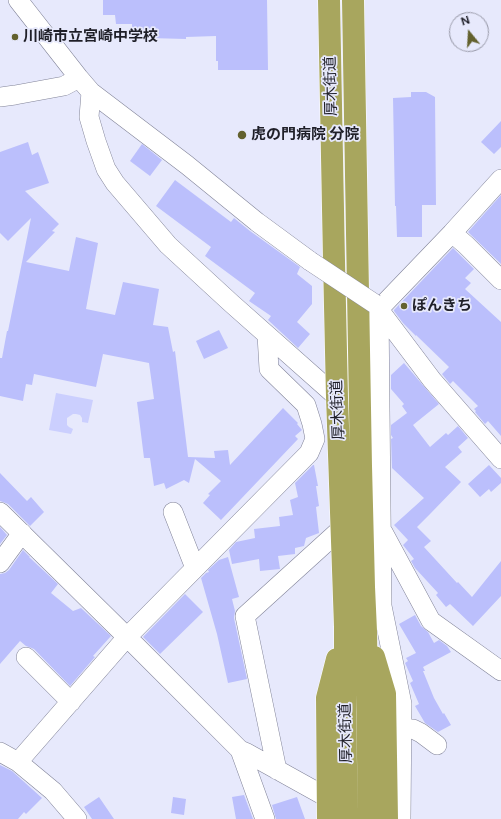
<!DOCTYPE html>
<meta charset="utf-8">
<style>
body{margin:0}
#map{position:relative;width:501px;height:819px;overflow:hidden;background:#e7e9fc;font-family:Figtree,sans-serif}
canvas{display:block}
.north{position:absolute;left:449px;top:12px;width:40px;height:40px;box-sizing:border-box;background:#e7e9fc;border:1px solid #9798a7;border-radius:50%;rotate:342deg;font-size:11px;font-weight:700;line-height:16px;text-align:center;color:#1f1f28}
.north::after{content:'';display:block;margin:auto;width:14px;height:18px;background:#63612e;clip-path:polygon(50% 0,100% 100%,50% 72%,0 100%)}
</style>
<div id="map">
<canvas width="501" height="819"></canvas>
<div class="north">N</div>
</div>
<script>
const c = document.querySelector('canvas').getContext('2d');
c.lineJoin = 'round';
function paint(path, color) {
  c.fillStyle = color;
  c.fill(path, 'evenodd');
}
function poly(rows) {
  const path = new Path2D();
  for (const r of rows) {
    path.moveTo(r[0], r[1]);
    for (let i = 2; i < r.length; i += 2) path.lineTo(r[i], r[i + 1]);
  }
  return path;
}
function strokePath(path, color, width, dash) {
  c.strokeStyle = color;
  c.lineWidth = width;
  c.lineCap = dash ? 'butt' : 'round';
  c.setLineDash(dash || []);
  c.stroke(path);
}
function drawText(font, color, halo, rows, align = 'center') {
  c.font = font + ' Figtree,"Noto Sans JP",sans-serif';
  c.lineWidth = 3.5;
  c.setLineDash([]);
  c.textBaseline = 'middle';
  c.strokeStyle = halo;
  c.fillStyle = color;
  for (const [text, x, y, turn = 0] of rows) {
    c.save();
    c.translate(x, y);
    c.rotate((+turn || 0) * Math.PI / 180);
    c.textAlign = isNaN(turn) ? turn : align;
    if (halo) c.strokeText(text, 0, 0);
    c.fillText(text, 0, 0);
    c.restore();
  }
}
const water = poly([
 [56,393,93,400,88,423,82,422,82,418,80,415,76,414,73,414,67,418,67,425,69,427,73,429,71,434,49,430]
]);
const building = poly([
 [103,0,267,0,268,70,218,70,218,61,216,61,216,36,186,37,186,39,149,38,149,34,132,34,132,24,116,24,115,15,103,15],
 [411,92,426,92,435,97,436,205,422,205,422,237,397,237,396,206,395,206,393,98,411,97],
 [501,121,501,147,494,154,481,142],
 [28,142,32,155,38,152,49,183,25,191,59,224,52,231,55,232,26,262,69,271,76,237,98,243,86,309,115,315,123,282,159,289,153,325,168,327,173,352,175,351,188,457,215,458,214,451,228,450,230,465,283,408,298,423,297,424,302,430,295,436,298,439,221,520,203,503,210,495,208,494,221,481,195,459,189,483,184,480,166,489,164,483,154,486,150,458,144,458,137,402,154,399,149,363,103,354,96,387,34,374,32,385,26,384,23,401,0,396,0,358,2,358,7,331,8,331,31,218,8,241,0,233,0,152],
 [142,144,162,160,150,176,130,161],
 [175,180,231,222,234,218,250,231,300,267,297,274,312,286,312,304,297,322,310,334,298,348,268,320,271,316,249,301,255,293,205,256,211,247,156,206],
 [501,195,501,264,468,232],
 [453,248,474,269,465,278,471,283,465,289,501,322,501,436,488,421,485,424,475,412,476,411,474,409,478,406,453,381,450,384,442,374,449,367,416,335,416,336,403,323,394,311,394,310],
 [219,330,228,348,204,359,196,341],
 [404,363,439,404,413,425,430,447,446,433,448,435,458,426,468,438,458,447,462,452,445,467,461,482,431,513,417,527,431,541,424,547,457,583,458,582,472,597,501,561,501,596,473,626,450,604,446,607,436,595,438,593,415,568,411,561,414,559,403,545,408,540,394,525,424,498,392,468,391,439,393,438,391,435,391,425,407,413,402,406,404,404,391,389,391,375],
 [313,465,314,465,318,486,316,486,319,506,316,507,319,533,306,538,304,546,295,548,295,554,278,556,280,569,260,571,259,559,232,564,229,550,236,542,255,538,254,529,280,526,279,517,293,515,290,500,298,497,295,483],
 [489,465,501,478,501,483,491,492,489,489,480,497,468,484],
 [0,473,27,501,31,497,44,512,30,526,8,504,3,502,0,501],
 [0,527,7,535,0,544],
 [23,550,30,557,29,557,58,584,51,593,73,611,81,608,111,636,93,656,95,657,70,686,34,649,29,647,26,646,20,641,0,664,0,574,5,573,9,570],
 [228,557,239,597,232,599,235,611,234,618,247,679,228,683,217,634,201,578,206,573,209,572,208,570,219,560],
 [185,594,203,612,160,654,143,637],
 [415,615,421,626,428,632,434,643,439,640,447,646,451,652,423,667,425,671,423,671,434,698,443,714,444,713,451,725,438,732,425,723,415,706,419,704,410,683,413,681,405,663,408,661,406,658,416,653,399,624],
 [0,765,12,771,42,798,26,814,24,812,18,819,0,819],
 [244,795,253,819,236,819,232,797],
 [99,797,114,819,92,819,84,807],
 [173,797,186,799,184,815,171,813],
 [297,797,305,819,276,819,272,805]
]);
const minor = poly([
 [18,0,79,78,91,92,187,165,257,222,310,261],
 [91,92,89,117,96,141,106,169,115,183,168,245,231,303,337,397],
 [0,97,15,95,64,86,79,78],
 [452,233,466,245,501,280],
 [377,307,432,380,501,459],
 [0,512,127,637,240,750,247,753,328,798],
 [173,512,195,568],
 [383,532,431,621,501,671],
 [0,563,22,533],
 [26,657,71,702],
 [402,729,413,729,421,733,437,745],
 [240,750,265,819],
 [0,752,18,762,53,791,77,819],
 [18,762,127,637,309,453,315,439,312,424,306,405,269,369,267,335],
 [277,770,245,616,342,528],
 [401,819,402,704,382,606,379,309,452,233,501,179]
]);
const highway = poly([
 [329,0,334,261,337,397,345,627,345,712,347,819],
 [353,0,361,466,364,587,366,631,369,819],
 [374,657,385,694,387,819],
 [328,819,327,698,337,659]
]);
const minorBridge = poly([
 [310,261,375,304]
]);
const markers = [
 [15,37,4,"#63612e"],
 [242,135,5,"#63612e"],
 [404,306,4,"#63612e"]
];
const poiNames = [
 ["川崎市立宮崎中学校",23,37],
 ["虎の門病院 分院",251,135],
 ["ぽんきち",412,306]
];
const streetNames = [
 ["厚木街道",331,86,-91],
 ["厚木街道",338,410,-92],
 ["厚木街道",346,733,-91]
];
paint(water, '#cbcffe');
paint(building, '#bbbffc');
strokePath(minor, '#818398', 20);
strokePath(highway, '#fff', 23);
strokePath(minor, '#fff', 19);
strokePath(highway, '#a8a65e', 22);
strokePath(minorBridge, '#818398', 20, []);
strokePath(minorBridge, '#fff', 19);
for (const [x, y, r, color] of markers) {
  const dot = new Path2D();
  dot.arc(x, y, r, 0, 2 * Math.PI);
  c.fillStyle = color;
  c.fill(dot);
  strokePath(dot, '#e7e9fc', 1.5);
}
drawText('bold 15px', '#1f1f28', '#e7e9fc', poiNames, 'left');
drawText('15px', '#1f1f28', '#e7e9fc', streetNames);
</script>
